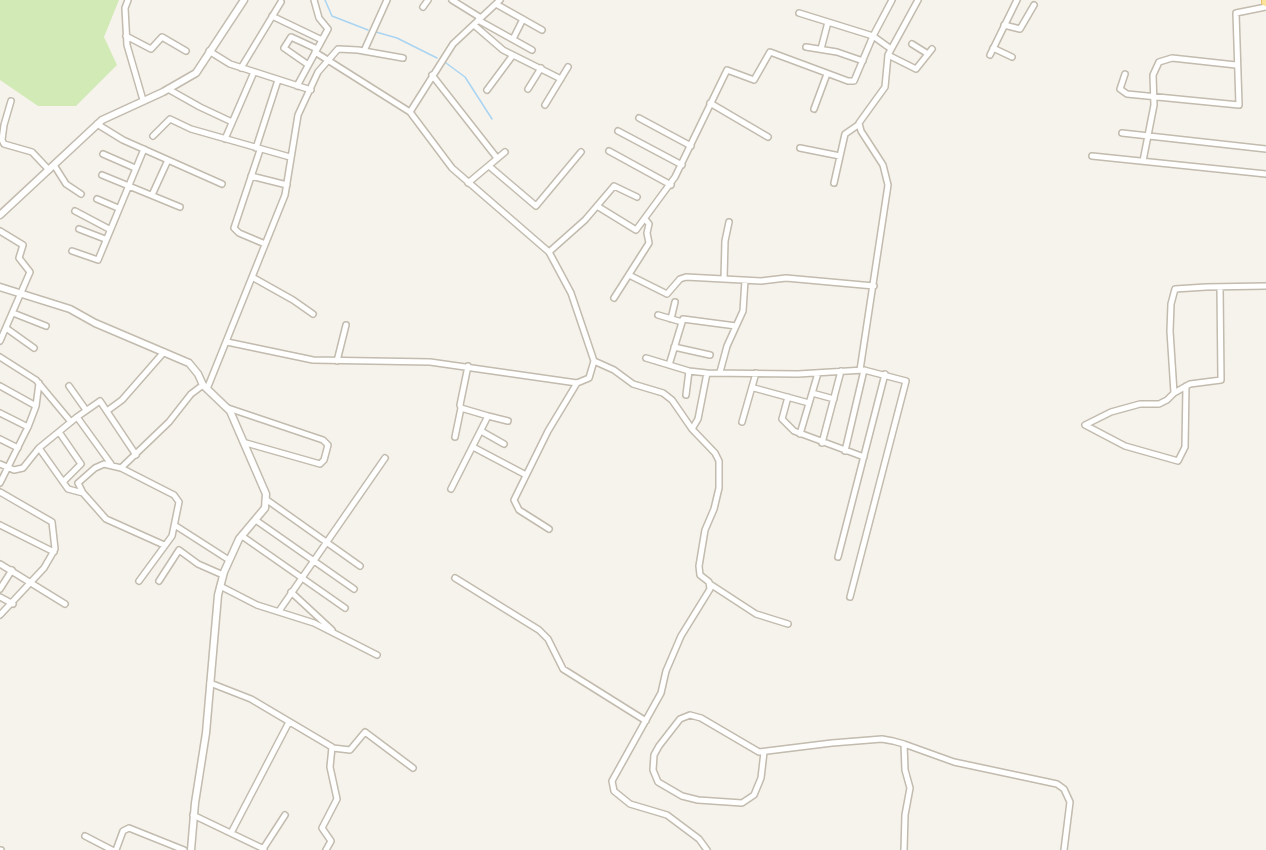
<!DOCTYPE html>
<style>
body{margin:0}
canvas{display:block;background:#f6f3ec}
</style>
<canvas width="1266" height="850"></canvas>
<script>
const c = document.querySelector('canvas').getContext('2d');
c.lineJoin = 'round';
function paint(path, color) {
  c.fillStyle = color;
  c.fill(path, 'evenodd');
}
function poly(rows) {
  const path = new Path2D();
  for (const r of rows) {
    path.moveTo(r[0], r[1]);
    for (let i = 2; i < r.length; i += 2) path.lineTo(r[i], r[i + 1]);
  }
  return path;
}
function strokePath(path, color, width, dash) {
  c.strokeStyle = color;
  c.lineWidth = width;
  c.lineCap = dash ? 'butt' : 'round';
  c.setLineDash(dash || []);
  c.stroke(path);
}
const green = poly([
 [0,0,119,0,104,37,117,65,76,106,38,106,0,80]
]);
const stream = poly([
 [325,0,332,16,368,30],
 [376,32,397,38,437,58],
 [446,63,465,77,492,119]
]);
const minor = poly([
 [128,0,125,8,127,45,143,100],
 [452,0,481,18],
 [496,4,542,30],
 [423,7,428,0],
 [799,13,873,36,891,49],
 [272,16,322,40],
 [478,20,532,50],
 [474,25,503,50,561,79],
 [1004,25,1020,29,1034,5],
 [126,36,151,49,162,37,186,51],
 [513,39,523,19],
 [912,44,928,54],
 [806,47,837,52,863,61],
 [993,48,1012,57],
 [821,49,828,22],
 [209,51,230,64,311,90],
 [364,51,387,0],
 [315,52,410,112,452,168,549,252,571,293,594,361,614,370,633,384,663,393,672,400,692,429,715,453,719,461,719,488,714,509,705,530,699,566,700,575,709,582,710,589,681,636,666,671,661,693,612,781,614,791,630,804,667,815,699,839,707,850],
 [888,55,916,69,932,49],
 [990,55,1017,0],
 [307,64,284,48,291,37,317,49],
 [241,68,281,2],
 [1125,74,1120,89,1127,94,1239,105,1236,13,1266,7],
 [432,75,497,158],
 [297,86,328,29,319,18,314,0],
 [168,89,200,107,232,122],
 [528,89,541,68],
 [487,90,513,55],
 [11,101,4,125,2,140,4,144,32,152,49,170],
 [710,103,768,137],
 [545,105,568,67],
 [814,109,827,74],
 [410,112,453,44,500,0],
 [639,118,691,146],
 [97,124,123,140,222,184],
 [618,131,682,165],
 [1122,133,1266,149],
 [153,136,170,119,191,129,290,157],
 [225,139,254,72],
 [256,148,278,80],
 [800,148,840,156],
 [260,150,234,228,239,233,265,244],
 [609,151,671,185],
 [103,154,135,168],
 [1092,156,1266,174],
 [1143,161,1154,105,1153,75,1159,62,1172,58,1236,65],
 [54,165,66,184,81,194],
 [489,166,536,206,581,152],
 [102,175,180,207],
 [251,176,287,185],
 [468,183,505,152],
 [834,183,845,134,858,125],
 [152,195,168,160],
 [97,199,118,208],
 [597,206,636,230,675,177,727,70,754,80,770,52,848,81,854,81,873,36,892,0],
 [75,211,109,229],
 [79,229,105,239],
 [0,231,23,245,19,258,30,272,0,341],
 [72,251,98,260,144,149],
 [549,252,585,220,614,186,637,197],
 [629,275,667,294,680,279,686,277,761,281,786,278,874,286],
 [252,277,293,300,313,314],
 [724,279,725,241,729,222],
 [1220,287,1221,380,1190,384,1174,393,1170,331,1171,304,1175,289,1206,287,1266,286],
 [614,298,649,243,647,233,649,224,645,219],
 [13,313,46,326],
 [658,315,682,322],
 [671,319,675,302],
 [6,328,34,348],
 [227,342,313,360,430,362,577,383,589,378,594,361],
 [674,347,710,355],
 [0,357,36,380,71,422],
 [646,358,689,371,707,373],
 [337,361,346,325],
 [669,365,683,319,736,326],
 [860,370,888,185,883,165,861,131,859,123,885,87,888,55,918,0],
 [720,372,727,346,743,311,745,280],
 [0,386,36,406,28,427,0,483],
 [69,386,86,410],
 [754,388,809,403],
 [207,389,285,195,298,115,318,72,338,49,358,50,403,58],
 [812,393,834,399],
 [1174,393,1167,400,1159,404,1140,404,1111,412,1085,425,1125,446,1178,461,1185,447,1186,386],
 [686,395,689,371],
 [788,397,782,419,794,431,864,457],
 [36,406,39,383],
 [228,408,323,440,328,445,324,460,320,464,246,443],
 [107,411,122,400,164,352],
 [0,413,28,427],
 [488,416,508,421],
 [742,422,756,373],
 [692,429,698,419,707,373,798,374,864,370,906,381,850,597],
 [481,431,504,444],
 [59,432,81,464,63,482],
 [800,434,818,373],
 [455,437,461,408],
 [0,439,18,448],
 [822,443,841,371],
 [473,447,526,475],
 [39,448,68,489,83,493],
 [845,451,864,370],
 [0,464,14,470,23,468,39,448,77,417],
 [111,464,77,417,100,401,136,455],
 [121,468,174,495,179,502,172,536,139,581],
 [451,489,488,416,461,408,460,405,468,366],
 [0,492,52,522,55,549,44,568,0,615],
 [267,500,360,566],
 [257,521,354,589],
 [0,525,54,552],
 [176,526,229,560],
 [549,529,519,510,514,500,548,431,577,383],
 [242,536,345,608],
 [164,545,106,519,83,493,78,483,95,468,104,464,121,468,169,422,191,394,203,385],
 [838,557,885,374],
 [0,564,65,604],
 [455,578,539,630,548,639,563,669,646,721],
 [159,581,179,550,198,564,223,575],
 [710,584,756,614,788,624],
 [220,586,257,605,314,623,377,655],
 [0,589,12,570],
 [291,592,332,630],
 [0,597,13,604],
 [279,611,385,458],
 [210,683,251,699,332,747,330,767,337,799,322,828,331,841,326,850],
 [904,744,954,762,1057,784,1064,789,1070,802,1064,850],
 [333,748,350,750,365,732,413,768],
 [764,752,761,778,754,795,742,803,698,800,682,796,658,782,653,770,654,755,659,746,680,719,690,715,701,718,759,752,832,743,882,739,893,741,904,744,905,770,910,788,905,815,904,850],
 [193,815,264,849],
 [231,833,289,722],
 [85,836,112,850],
 [263,849,285,815],
 [0,850,1,850],
 [116,850,123,831,129,828,184,850]
]);
const tertiary = poly([
 [0,215,102,120,163,92,196,73,244,0],
 [0,287,70,309,95,323,189,363,198,374,203,385,230,411,266,494,265,508,239,539,224,572,218,595,206,733,195,803,191,850]
]);
const primary = poly([
 [1266,0,1266,2]
]);
paint(green, '#d2eab5');
strokePath(stream, '#a9d4f2', 1.5);
strokePath(minor, '#c2bbae', 8);
strokePath(tertiary, '#c2bbae', 9);
strokePath(primary, '#e6c16a', 10);
strokePath(minor, '#fff', 5);
strokePath(tertiary, '#fff', 6);
strokePath(primary, '#ffe39c', 8);
</script>
